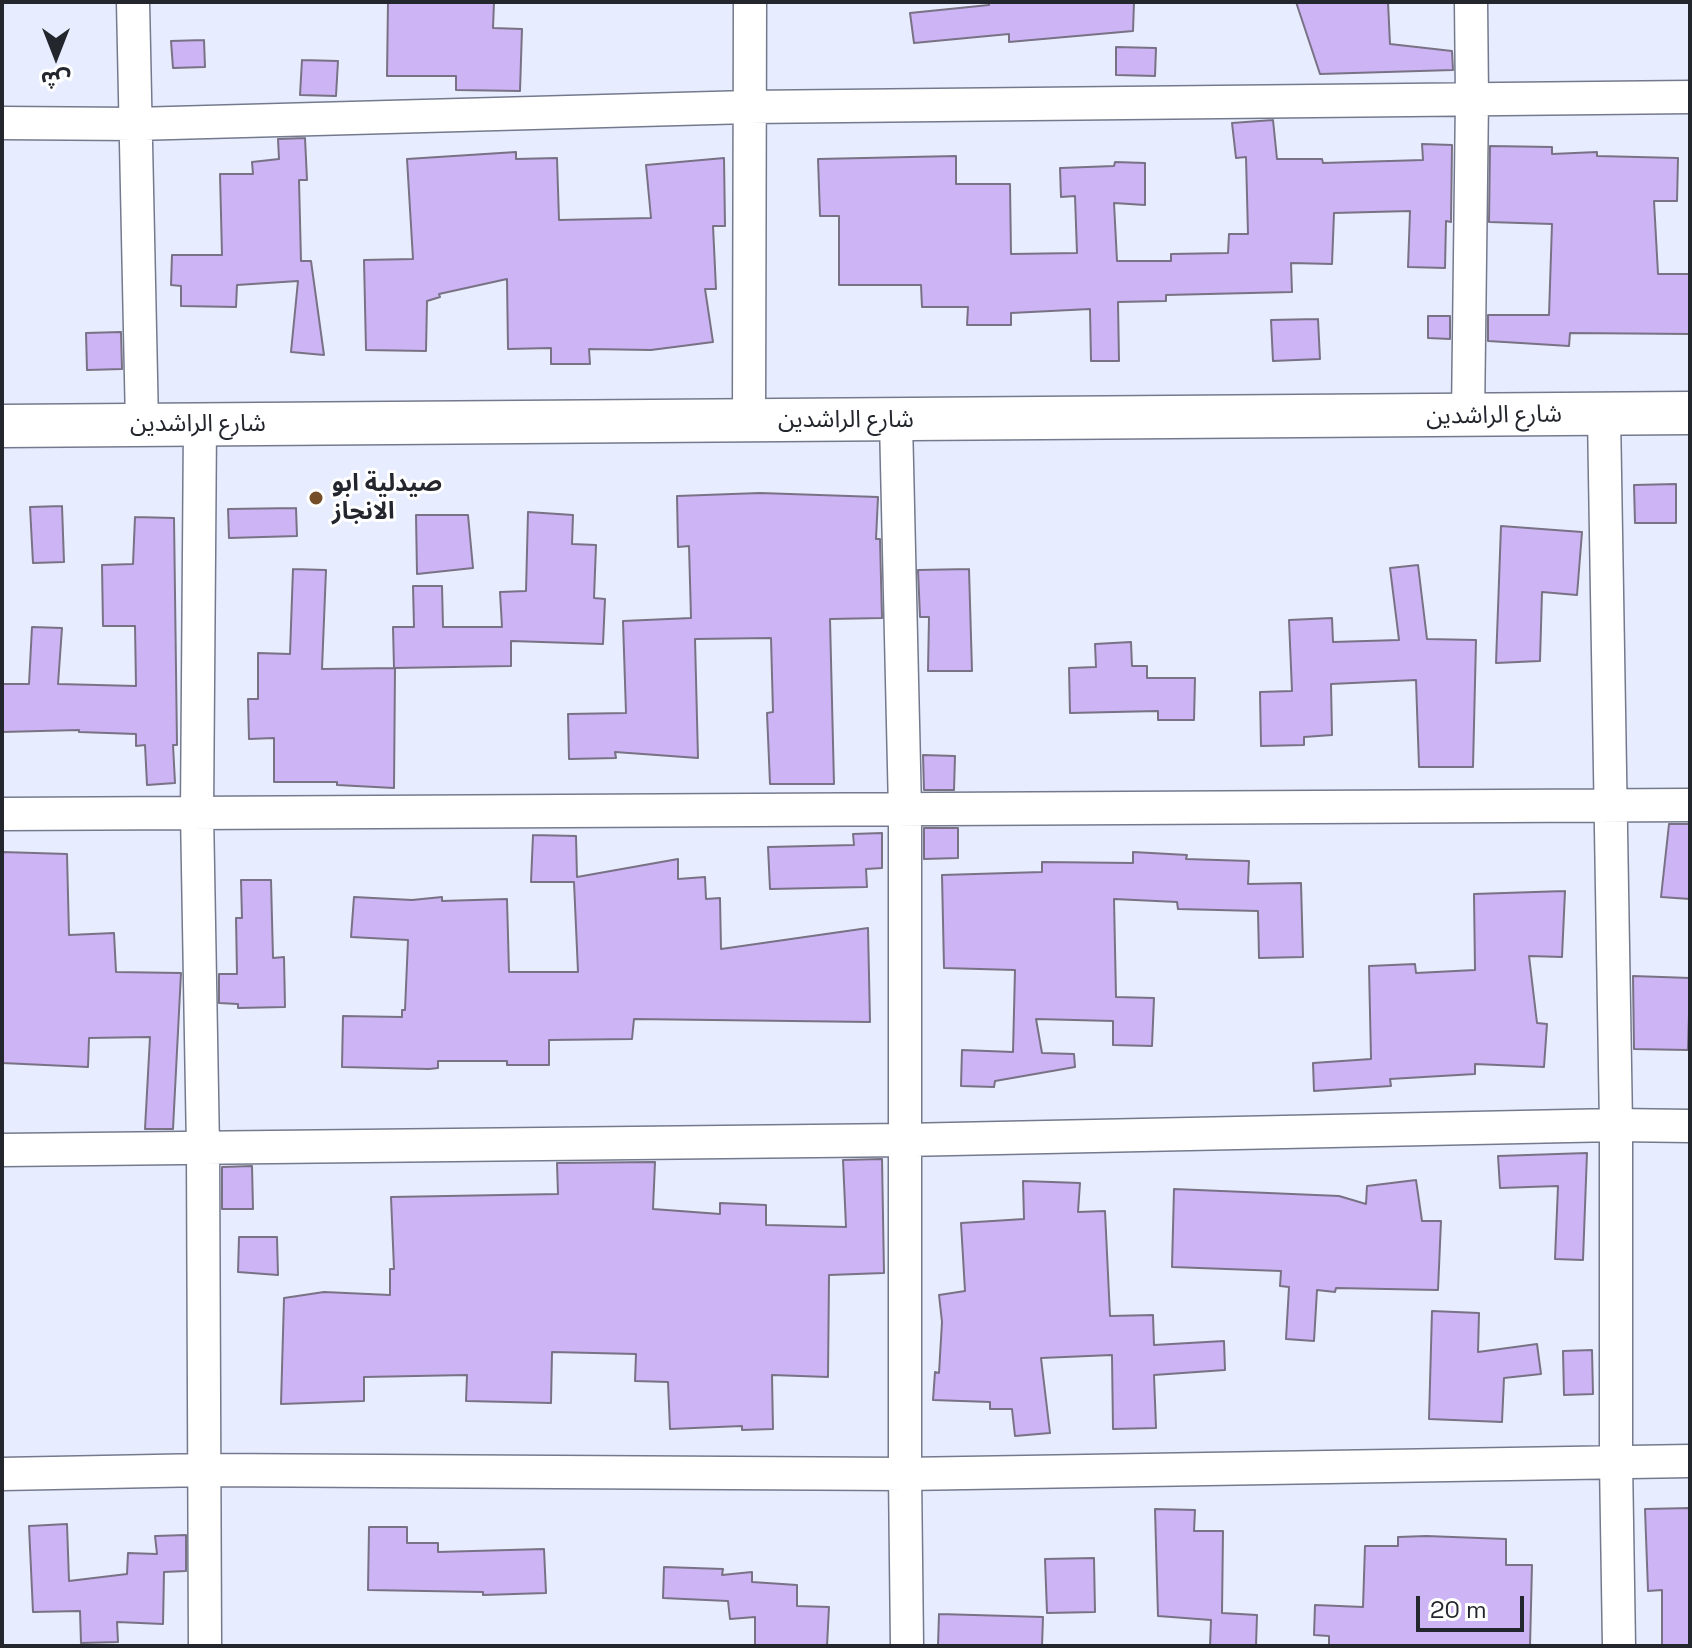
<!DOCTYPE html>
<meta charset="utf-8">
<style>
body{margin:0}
#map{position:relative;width:1692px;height:1648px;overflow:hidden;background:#e7edfe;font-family:"Space Grotesk","Noto Sans Arabic",sans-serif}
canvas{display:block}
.frame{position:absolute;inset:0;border:4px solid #24262e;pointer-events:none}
.north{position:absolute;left:16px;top:16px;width:80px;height:80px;-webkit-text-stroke:6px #fff;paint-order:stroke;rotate:180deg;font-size:22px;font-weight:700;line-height:32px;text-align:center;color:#24262e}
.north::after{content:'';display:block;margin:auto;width:28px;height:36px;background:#24262e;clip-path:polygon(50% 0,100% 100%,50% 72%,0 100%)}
.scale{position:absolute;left:1416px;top:1596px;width:108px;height:36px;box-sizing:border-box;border:4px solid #24262e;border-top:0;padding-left:10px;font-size:24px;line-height:28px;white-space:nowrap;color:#24262e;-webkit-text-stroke:6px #fff;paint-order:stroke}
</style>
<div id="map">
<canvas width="1692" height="1648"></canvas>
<div class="frame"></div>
<div class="north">ش</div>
<div class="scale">20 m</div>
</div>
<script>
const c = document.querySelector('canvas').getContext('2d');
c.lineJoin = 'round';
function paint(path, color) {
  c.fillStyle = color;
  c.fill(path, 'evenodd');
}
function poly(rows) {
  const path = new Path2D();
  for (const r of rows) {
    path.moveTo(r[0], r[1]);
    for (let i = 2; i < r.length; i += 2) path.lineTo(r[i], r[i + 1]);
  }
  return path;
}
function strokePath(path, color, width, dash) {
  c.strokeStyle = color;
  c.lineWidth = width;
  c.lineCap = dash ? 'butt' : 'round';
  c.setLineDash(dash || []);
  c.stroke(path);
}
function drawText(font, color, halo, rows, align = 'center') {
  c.font = font + ' "Space Grotesk","Noto Sans Arabic",sans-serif';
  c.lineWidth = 6;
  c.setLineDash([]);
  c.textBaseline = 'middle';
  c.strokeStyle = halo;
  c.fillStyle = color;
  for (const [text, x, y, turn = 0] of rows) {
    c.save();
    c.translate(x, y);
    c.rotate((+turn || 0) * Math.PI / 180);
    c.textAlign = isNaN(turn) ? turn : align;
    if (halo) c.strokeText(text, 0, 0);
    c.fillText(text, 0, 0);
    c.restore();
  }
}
const building = poly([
 [388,2,494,2,493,28,522,29,520,91,456,90,456,76,387,76,388,2],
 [989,2,1134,2,1133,31,1009,42,1009,34,914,43,910,13,989,5,989,2],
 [1296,2,1388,2,1390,44,1452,51,1453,70,1320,74,1296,2],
 [204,40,205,67,173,68,171,41,204,40],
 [1116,47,1156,48,1155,76,1116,75,1116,47],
 [302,60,338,61,336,96,300,95,302,60],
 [1273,120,1277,159,1322,159,1323,163,1423,160,1422,144,1452,145,1451,222,1446,221,1445,268,1408,267,1410,211,1334,213,1332,264,1291,263,1292,292,1166,295,1166,301,1118,302,1119,361,1091,361,1090,309,1011,313,1011,325,967,325,968,307,922,307,921,285,839,285,839,216,820,216,818,159,956,156,956,184,1010,184,1011,254,1077,253,1075,196,1061,197,1060,168,1114,166,1115,162,1145,163,1145,205,1114,203,1117,261,1171,261,1171,254,1228,253,1229,234,1248,234,1246,157,1236,158,1232,123,1273,120],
 [305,138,307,180,299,180,301,261,311,261,324,355,291,352,298,281,237,285,236,307,181,306,181,286,171,285,172,255,222,255,220,174,253,174,252,162,279,159,278,139,305,138],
 [1490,146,1552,147,1552,154,1597,152,1597,156,1678,158,1677,201,1654,201,1658,274,1690,274,1690,334,1570,333,1569,346,1488,341,1488,315,1549,315,1552,224,1489,222,1490,146],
 [516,152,516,159,557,158,559,220,651,218,646,165,724,158,725,226,713,226,716,289,705,289,713,342,651,350,589,349,590,364,551,364,551,348,508,349,507,279,439,294,440,297,427,301,426,351,366,350,364,260,413,259,407,159,516,152],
 [1428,316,1450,316,1450,339,1428,338,1428,316],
 [1318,319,1320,359,1273,361,1271,320,1318,319],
 [121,332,122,369,87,370,86,333,121,332],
 [1676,484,1676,523,1635,523,1634,485,1676,484],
 [760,493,878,497,876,539,880,539,882,618,830,619,834,784,770,784,767,713,773,712,771,638,695,639,698,758,615,752,616,758,569,759,568,714,626,713,623,621,691,618,689,546,678,547,677,496,760,493],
 [62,506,64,562,33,563,30,507,62,506],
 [296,508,297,536,229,538,228,509,296,508],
 [528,512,573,515,572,544,596,545,594,598,605,599,603,644,511,641,511,666,394,668,393,627,414,627,413,586,442,586,443,627,502,627,500,592,526,591,528,512],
 [416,515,468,515,473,568,417,574,416,515],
 [135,517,174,518,177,745,173,745,175,783,147,785,145,745,136,746,136,734,79,732,79,730,2,732,2,684,29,684,32,627,62,628,58,684,136,686,135,626,103,626,102,565,133,564,135,517],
 [1501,526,1582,532,1577,595,1542,592,1540,661,1496,663,1501,526],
 [1418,565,1427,639,1476,640,1473,767,1419,767,1416,680,1331,684,1332,735,1304,737,1304,745,1261,746,1260,692,1292,691,1289,620,1332,618,1333,642,1399,640,1390,568,1418,565],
 [293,569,326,570,322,669,395,668,394,788,337,785,337,782,274,782,274,738,249,739,248,699,258,699,258,653,290,654,293,569],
 [969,569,972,671,928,671,929,617,920,617,918,570,969,569],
 [1131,642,1132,666,1147,666,1147,678,1195,678,1194,720,1158,720,1158,711,1070,713,1069,668,1096,667,1095,644,1131,642],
 [923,755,955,756,954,790,924,790,923,755],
 [1669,824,1690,824,1690,899,1661,897,1669,824],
 [924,828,958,828,958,858,924,859,924,828],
 [882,833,882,868,866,869,867,887,770,889,768,847,854,845,853,834,882,833],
 [533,835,576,836,577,877,678,859,678,879,705,877,706,899,720,898,721,949,868,928,870,1022,634,1019,632,1039,549,1040,549,1065,507,1065,507,1061,438,1061,438,1068,429,1069,342,1067,343,1016,402,1017,402,1010,405,1010,408,940,351,937,354,897,412,900,442,897,442,901,507,899,509,972,578,972,574,882,531,882,533,835],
 [2,852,67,854,69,935,114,933,116,972,181,973,173,1129,145,1129,150,1037,89,1038,88,1067,2,1063,2,852],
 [1133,852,1187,855,1186,859,1249,861,1248,884,1301,883,1303,957,1259,958,1258,911,1178,909,1177,902,1114,899,1116,997,1154,998,1152,1046,1113,1045,1113,1021,1036,1019,1042,1053,1074,1054,1075,1067,995,1081,994,1087,961,1086,962,1050,1013,1052,1015,970,944,968,942,875,1042,872,1042,862,1133,863,1133,852],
 [241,880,271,880,273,958,284,957,285,1007,238,1008,238,1004,219,1003,219,974,237,974,236,918,242,918,241,880],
 [1565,891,1562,957,1529,956,1537,1023,1547,1024,1544,1067,1475,1064,1475,1074,1390,1079,1391,1086,1314,1091,1313,1063,1371,1059,1369,966,1415,964,1416,973,1475,970,1474,894,1565,891],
 [1633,976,1690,978,1688,1050,1634,1049,1633,976],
 [1587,1153,1583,1260,1555,1259,1558,1186,1500,1188,1498,1156,1587,1153],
 [882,1159,884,1273,829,1275,828,1377,772,1375,773,1429,742,1430,742,1426,670,1429,668,1382,635,1381,636,1354,552,1352,551,1403,466,1401,467,1375,364,1377,364,1401,281,1404,284,1298,324,1292,390,1295,390,1269,394,1269,391,1197,558,1194,557,1163,655,1162,653,1209,720,1214,720,1203,766,1205,766,1225,846,1227,843,1160,882,1159],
 [252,1166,253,1209,222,1209,222,1167,252,1166],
 [1416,1180,1422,1221,1441,1221,1438,1290,1336,1288,1335,1292,1317,1290,1314,1341,1286,1339,1289,1287,1280,1286,1281,1271,1172,1267,1174,1189,1339,1196,1366,1204,1367,1186,1416,1180],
 [1023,1181,1080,1183,1078,1212,1105,1211,1110,1316,1153,1315,1154,1345,1224,1341,1225,1370,1154,1375,1156,1428,1113,1429,1112,1355,1041,1358,1050,1433,1015,1436,1012,1409,990,1409,990,1402,933,1400,935,1372,939,1373,942,1322,939,1295,965,1291,961,1223,1024,1219,1023,1181],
 [239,1237,277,1237,278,1275,238,1272,239,1237],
 [1432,1311,1479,1313,1478,1352,1537,1344,1541,1374,1504,1378,1502,1422,1429,1419,1432,1311],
 [1592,1350,1593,1394,1564,1395,1563,1351,1592,1350],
 [1690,1508,1690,1646,1662,1646,1662,1590,1648,1591,1645,1509,1690,1508],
 [1155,1509,1195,1510,1194,1531,1223,1531,1222,1613,1257,1615,1256,1646,1210,1646,1211,1620,1158,1616,1155,1509],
 [67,1524,69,1581,127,1574,128,1553,157,1554,155,1536,186,1535,186,1571,164,1572,163,1624,117,1622,118,1642,81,1643,80,1611,33,1612,29,1526,67,1524],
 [369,1527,407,1527,407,1543,438,1543,438,1552,544,1549,546,1593,483,1595,483,1592,368,1590,369,1527],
 [1426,1536,1506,1539,1506,1565,1532,1565,1530,1646,1329,1646,1329,1636,1314,1635,1315,1605,1363,1607,1365,1546,1398,1546,1398,1537,1426,1536],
 [1094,1558,1095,1612,1047,1613,1045,1559,1094,1558],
 [664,1567,723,1569,722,1575,752,1572,752,1582,797,1585,797,1606,829,1607,827,1646,755,1646,755,1617,730,1619,728,1601,663,1598,664,1567],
 [939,1614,1043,1617,1042,1646,938,1646,939,1614]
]);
const minor = poly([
 [133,2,142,424],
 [2,123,135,124,749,107,1690,97],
 [1604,415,1616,1125,1616,1462,1619,1646],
 [1468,417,1472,98,1471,2],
 [749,419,750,2],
 [896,421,905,810,905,1474,907,1646],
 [200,424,197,812,203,1149,205,1646],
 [2,814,1690,805],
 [2,1150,904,1140,1616,1125,1690,1126],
 [2,1474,206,1470,905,1474,1690,1461]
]);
const tertiary = poly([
 [2,426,1690,413]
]);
const markers = [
 [316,498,8,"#734e29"]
];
const streetNames = [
 ["شارع الراشدين",1494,416,-1],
 ["شارع الراشدين",846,420],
 ["شارع الراشدين",198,424]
];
const poiNames = [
 ["صيدلية ابو",332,484],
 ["الانجاز",332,512]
];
paint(building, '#cdb4f5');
strokePath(building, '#797285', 2);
strokePath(minor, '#747a8c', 35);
strokePath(tertiary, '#747a8c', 45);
strokePath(minor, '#fff', 32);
strokePath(tertiary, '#fff', 42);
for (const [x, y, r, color] of markers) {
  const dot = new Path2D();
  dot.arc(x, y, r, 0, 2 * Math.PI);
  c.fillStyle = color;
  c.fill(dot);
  strokePath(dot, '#fff', 3);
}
drawText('24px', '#24262e', '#fff', streetNames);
drawText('bold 24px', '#24262e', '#fff', poiNames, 'left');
</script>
